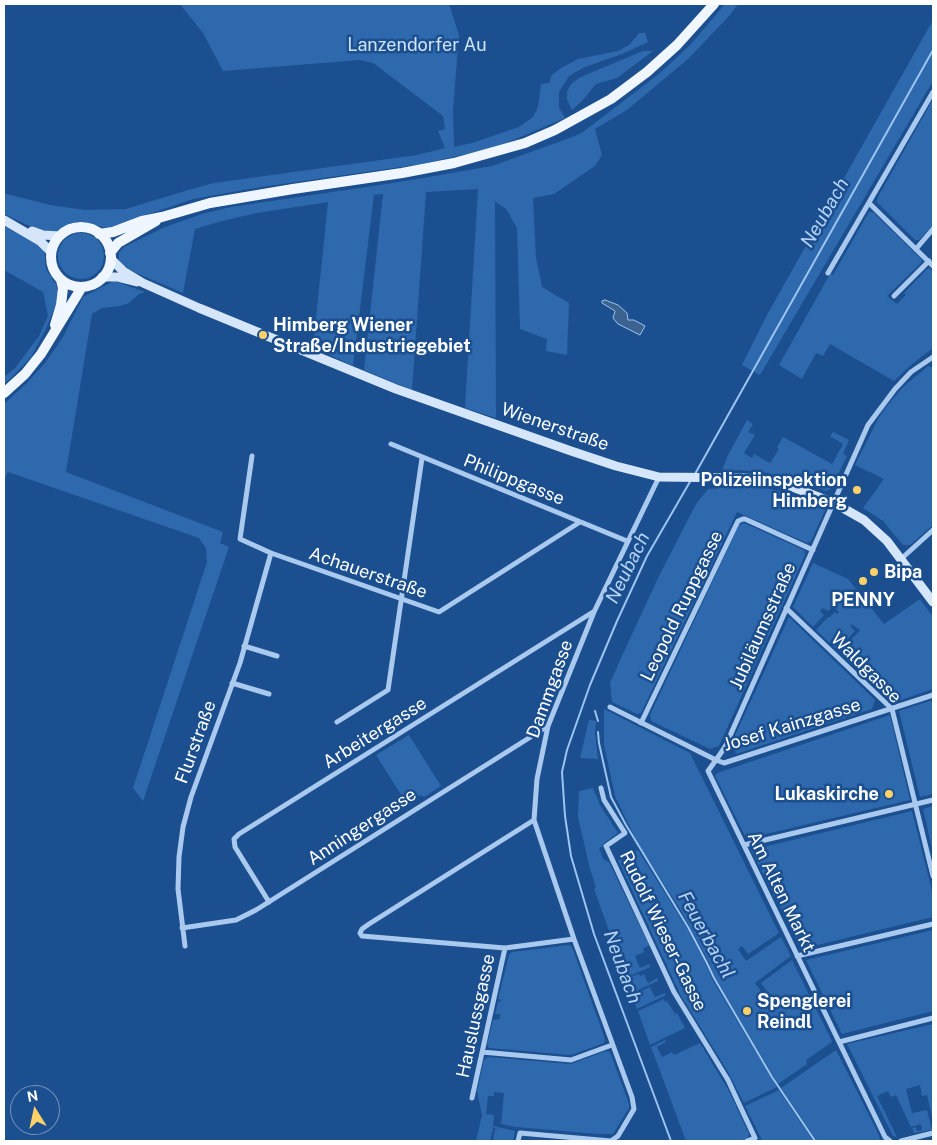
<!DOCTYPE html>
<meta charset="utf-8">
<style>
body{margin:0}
#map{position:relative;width:937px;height:1145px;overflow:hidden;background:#1b4f8f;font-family:"Public Sans",sans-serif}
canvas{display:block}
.frame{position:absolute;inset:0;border:5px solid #fff;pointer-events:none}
.north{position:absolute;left:10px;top:1085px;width:50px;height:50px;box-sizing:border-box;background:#1b4f8f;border:1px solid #7695bc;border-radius:50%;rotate:350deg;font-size:14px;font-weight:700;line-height:20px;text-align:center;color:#fff}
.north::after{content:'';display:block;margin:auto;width:18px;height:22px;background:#ffd166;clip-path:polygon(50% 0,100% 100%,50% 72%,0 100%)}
</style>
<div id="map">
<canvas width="937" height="1145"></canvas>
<div class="frame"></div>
<div class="north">N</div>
</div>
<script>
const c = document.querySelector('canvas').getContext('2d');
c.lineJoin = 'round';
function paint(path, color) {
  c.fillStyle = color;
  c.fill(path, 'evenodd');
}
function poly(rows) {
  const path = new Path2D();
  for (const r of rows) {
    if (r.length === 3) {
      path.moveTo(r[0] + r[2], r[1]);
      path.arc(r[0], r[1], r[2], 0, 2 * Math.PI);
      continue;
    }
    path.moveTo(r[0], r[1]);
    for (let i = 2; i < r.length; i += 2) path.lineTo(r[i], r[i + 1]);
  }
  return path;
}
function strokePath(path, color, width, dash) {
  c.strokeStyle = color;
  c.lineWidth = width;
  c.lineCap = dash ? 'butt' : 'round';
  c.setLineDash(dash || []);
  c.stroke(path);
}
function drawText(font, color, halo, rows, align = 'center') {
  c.font = font + ' "Public Sans",sans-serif';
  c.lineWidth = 5;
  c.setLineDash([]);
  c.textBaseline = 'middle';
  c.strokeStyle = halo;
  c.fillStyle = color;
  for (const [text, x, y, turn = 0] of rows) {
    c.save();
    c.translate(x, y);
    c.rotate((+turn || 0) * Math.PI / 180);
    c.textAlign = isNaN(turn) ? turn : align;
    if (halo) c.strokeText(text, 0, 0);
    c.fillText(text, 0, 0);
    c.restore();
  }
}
const green = poly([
 [180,4,449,4,459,35,453,109,454,147,472,143,519,127,533,117,538,107,541,84,549,83,552,75,561,68,578,59,618,51,629,45,639,33,645,33,648,42,622,54,585,67,569,76,559,92,559,107,565,118,506,143,471,153,421,164,261,187,193,199,146,215,114,228,106,228,85,222,75,222,52,233,44,233,4,214,4,194,7,194,50,205,85,210,126,209,188,190,214,183,417,155,445,148,438,131,445,129,443,116,373,63,360,60,223,71,203,33],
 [725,4,738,4,731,14,688,59,627,110,595,129,602,155,595,166,554,194,533,198,536,258,542,287,569,303,567,355,546,351,547,339,520,329,517,228,506,209,495,201,496,418,465,408,478,189,426,192,412,390,364,370,383,194,374,195,353,366,313,347,328,202,257,213,222,221,195,229,183,293,134,272,124,267,119,260,119,253,124,247,165,227,202,214,231,207,393,183,492,166,575,136,583,132,660,73,691,44],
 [933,20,933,81,760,375,742,365,768,313],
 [643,51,653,51,617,78,596,84,582,101,572,110,567,99,567,92,571,84,579,78,590,73],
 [933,99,933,225,919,240,915,240,877,202,878,197],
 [869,212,873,212,922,260,921,263,887,296,897,304,906,295,904,293,927,269,930,268,933,272,933,348,911,365,894,381,830,344,823,356,816,353,802,379,779,365,830,274,833,275],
 [4,226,40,245,45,254,45,263,47,271,56,284,58,292,57,302,45,331,31,357,10,379,4,384,4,377,15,368,39,336,48,316,43,292,4,270],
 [81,256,23],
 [114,281,145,292,139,294,129,303,120,306,102,308,92,314,66,472,223,532,220,543,229,547,143,801,133,788,207,562,206,548,199,538,8,472,4,480,4,404,26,384,45,363,63,337,83,297],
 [928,366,933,368,933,525,910,545,903,545,883,521,863,508,884,479,855,465,878,419,886,407,903,387],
 [747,420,753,424,748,432,755,435,744,453,752,458,754,454,770,463,779,449,777,448,783,437,832,464,843,444,830,436,833,432,849,440,843,454,847,456,831,489,826,491,768,473,739,470,722,471,727,457],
 [732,487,764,488,781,491,804,498,826,508,811,541,807,543,737,512,641,713,637,714,612,702,610,683,621,658,659,576,696,504,708,489],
 [744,523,804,550,805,555,719,746,710,749,651,721,650,715,739,525],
 [813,563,848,579,884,624,920,599,933,617,933,689,892,703,840,652,860,630,851,624,850,626,855,631,840,647,836,649,816,630,828,617,830,617,835,612,837,614,839,612,833,606,828,611,823,608,820,611,824,615,813,627,793,607],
 [789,617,875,700,872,709,736,754,732,742],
 [933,700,933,794,920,797,899,711],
 [604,709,690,753,779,933,748,954,742,946,738,949,746,961,781,937,791,956,755,983,764,995,768,993,761,983,792,960,829,1035,832,1042,806,1060,807,1064,778,1084,715,978,709,962,681,911,637,842,615,796,604,745],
 [890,715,910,800,749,838,745,836,715,776,717,773],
 [589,720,596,721,595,733,598,759,580,758],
 [409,735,441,786,424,797,420,795,416,798,416,801,408,806,376,755],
 [593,788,600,805,618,833,604,843,603,846,599,848,603,859,609,862,649,945,643,949,644,952,635,956,640,968,649,964,650,967,632,975,633,976,639,974,641,976,644,974,648,983,657,978,658,981,638,990,639,992,650,987,655,997,665,993,666,995,637,1009,594,889,596,888,589,865,578,817,579,791],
 [933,806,933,853,923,809],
 [912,811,933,895,933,917,801,949,751,850],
 [638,850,688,930,706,964,712,979,777,1087,744,1103,728,1072,680,994,618,860],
 [933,930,933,1011,842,1034,806,960],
 [569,945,572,947,605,1039,604,1043,571,1055,489,1048,487,1044,493,1020,500,1019,500,1014,495,1014,498,1002,501,1001,500,999,498,999,509,955,512,952],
 [664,999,665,1002,667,1001,675,1014,677,1013,685,1028,650,1045,638,1011],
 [933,1024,933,1121,927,1095,922,1096,920,1085,906,1089,912,1113,927,1110,932,1130,914,1133,912,1128,916,1127,917,1131,922,1130,921,1124,911,1127,896,1095,891,1097,888,1091,877,1096,897,1137,893,1136,847,1044],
 [665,1040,666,1042,657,1047,662,1057,672,1052,674,1055,700,1043,730,1093,749,1134,748,1138,741,1141,686,1141,651,1047],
 [836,1050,876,1129,881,1141,816,1141,781,1088],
 [606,1051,610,1052,629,1104,629,1108,613,1134,599,1134,516,1127,501,1124,504,1093,494,1092,494,1096,488,1096,486,1114,494,1115,493,1126,515,1131,513,1141,493,1141,495,1129,501,1130,491,1127,493,1129,490,1141,476,1141,482,1115,477,1091,484,1060,488,1057,571,1064],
 [779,1090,813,1141,761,1141,762,1140,745,1106]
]);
const water = poly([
 [605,300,618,305,627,313,628,320,634,320,645,326,640,335,618,324,613,318,615,311,602,303,602,301,605,300]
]);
const stream = poly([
 [695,474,933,50],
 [595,711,598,721],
 [598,732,599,743,611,797,626,825,688,927,707,963,714,978,772,1077,815,1141],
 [671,1141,594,934,571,856,565,816,562,772,567,750,590,685,617,621,647,556,691,480]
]);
const street = poly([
 [869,203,933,266],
 [916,249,933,229],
 [828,273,933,92],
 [894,296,929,261],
 [933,357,911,372,895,389,868,425,725,747,716,760,724,763,933,695],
 [391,444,627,541],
 [252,456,240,539,271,553,439,612,580,522],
 [901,559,933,530],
 [786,608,892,709,933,876],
 [244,646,277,656],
 [232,683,269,694],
 [610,707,716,760,708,771,885,1137,890,1141],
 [337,722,388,690,422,458],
 [641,723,738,521,743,519,745,519,813,550],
 [601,788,604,800,625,833,606,846,674,992,728,1080,740,1106,755,1138,747,1141],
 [534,820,369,924,362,929,360,933,362,936,505,948,574,939],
 [744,845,933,800],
 [269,902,235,847,234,839,239,834,593,612],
 [182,928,236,920,256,910,548,726],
 [185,946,178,889,179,857,183,827,191,797,240,663,271,553],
 [797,956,933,924],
 [839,1042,933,1018],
 [482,1052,571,1060,612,1045],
 [472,1098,505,948],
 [518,1141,520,1133,611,1141,618,1136,634,1109,632,1097,574,939,534,820,537,779,548,726,594,612,659,477],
 [901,1141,933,1133]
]);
const secondary = poly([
 [4,220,40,241,51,252],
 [32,231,43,235,60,236],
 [111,259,123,271,143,283,199,308,396,389,571,451,616,466,659,477,746,478,775,482,790,486,834,503,864,520,887,541,933,602],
 [102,277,117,277,137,282]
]);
const primary = poly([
 [81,257,30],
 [99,234,113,232,142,221,162,217,210,203,293,189,402,173,454,163,525,143,555,130,611,99,647,72,677,45,714,4],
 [110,253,118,243,156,221],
 [55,325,61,305,63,288,61,280],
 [4,393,25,374,41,354,82,287]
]);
const markers = [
 [263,335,5,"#ffd166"],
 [857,490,5,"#ffd166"],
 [874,572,5,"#ffd166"],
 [863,581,5,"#ffd166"],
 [889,794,5,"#ffd166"],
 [747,1011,5,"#ffd166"]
];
const parkNames = [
 ["Lanzendorfer Au",417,45]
];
const poiNames = [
 ["Himberg Wiener",273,325],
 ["Straße/Industriegebiet",273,346],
 ["Polizeiinspektion",847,480,"right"],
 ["Himberg",847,501,"right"],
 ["Bipa",884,572],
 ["PENNY",863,600,"center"],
 ["Lukaskirche",879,794,"right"],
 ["Spenglerei",757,1001],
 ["Reindl",757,1022]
];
const streetNames = [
 ["Wienerstraße",555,427,19],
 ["Philippgasse",514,480,22],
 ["Achauerstraße",368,573,19],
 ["Leopold Ruppgasse",682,606,-64],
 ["Jubiläumsstraße",763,626,-66],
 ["Waldgasse",866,668,45],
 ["Dammgasse",550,689,-70],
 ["Josef Kainzgasse",792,725,-17],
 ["Arbeitergasse",375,733,-32],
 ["Flurstraße",196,742,-70],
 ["Anningergasse",362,827,-33],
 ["Am Alten Markt",781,892,64],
 ["Rudolf Wieser-Gasse",663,931,64],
 ["Hauslussgasse",476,1016,-78]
];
const waterNames = [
 ["Neubach",825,213,-60],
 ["Neubach",628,568,-64],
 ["Feuerbachl",706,935,61],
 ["Neubach",622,967,70]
];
paint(green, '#2e69ad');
paint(water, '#3c6290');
strokePath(water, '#9cc4f0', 1);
strokePath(stream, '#9cc4f0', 2);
strokePath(street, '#a9c9ee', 5);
strokePath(secondary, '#d6e6fa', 9);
strokePath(primary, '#f0f6ff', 10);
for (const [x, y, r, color] of markers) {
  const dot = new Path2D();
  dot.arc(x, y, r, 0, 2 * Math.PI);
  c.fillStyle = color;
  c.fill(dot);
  strokePath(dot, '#1b4f8f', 2);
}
drawText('18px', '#cfe3fa', '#1b4f8f', parkNames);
drawText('bold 18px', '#fff', '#1b4f8f', poiNames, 'left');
drawText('18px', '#fff', '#1b4f8f', streetNames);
drawText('italic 19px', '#b5d3f5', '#1b4f8f', waterNames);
</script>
